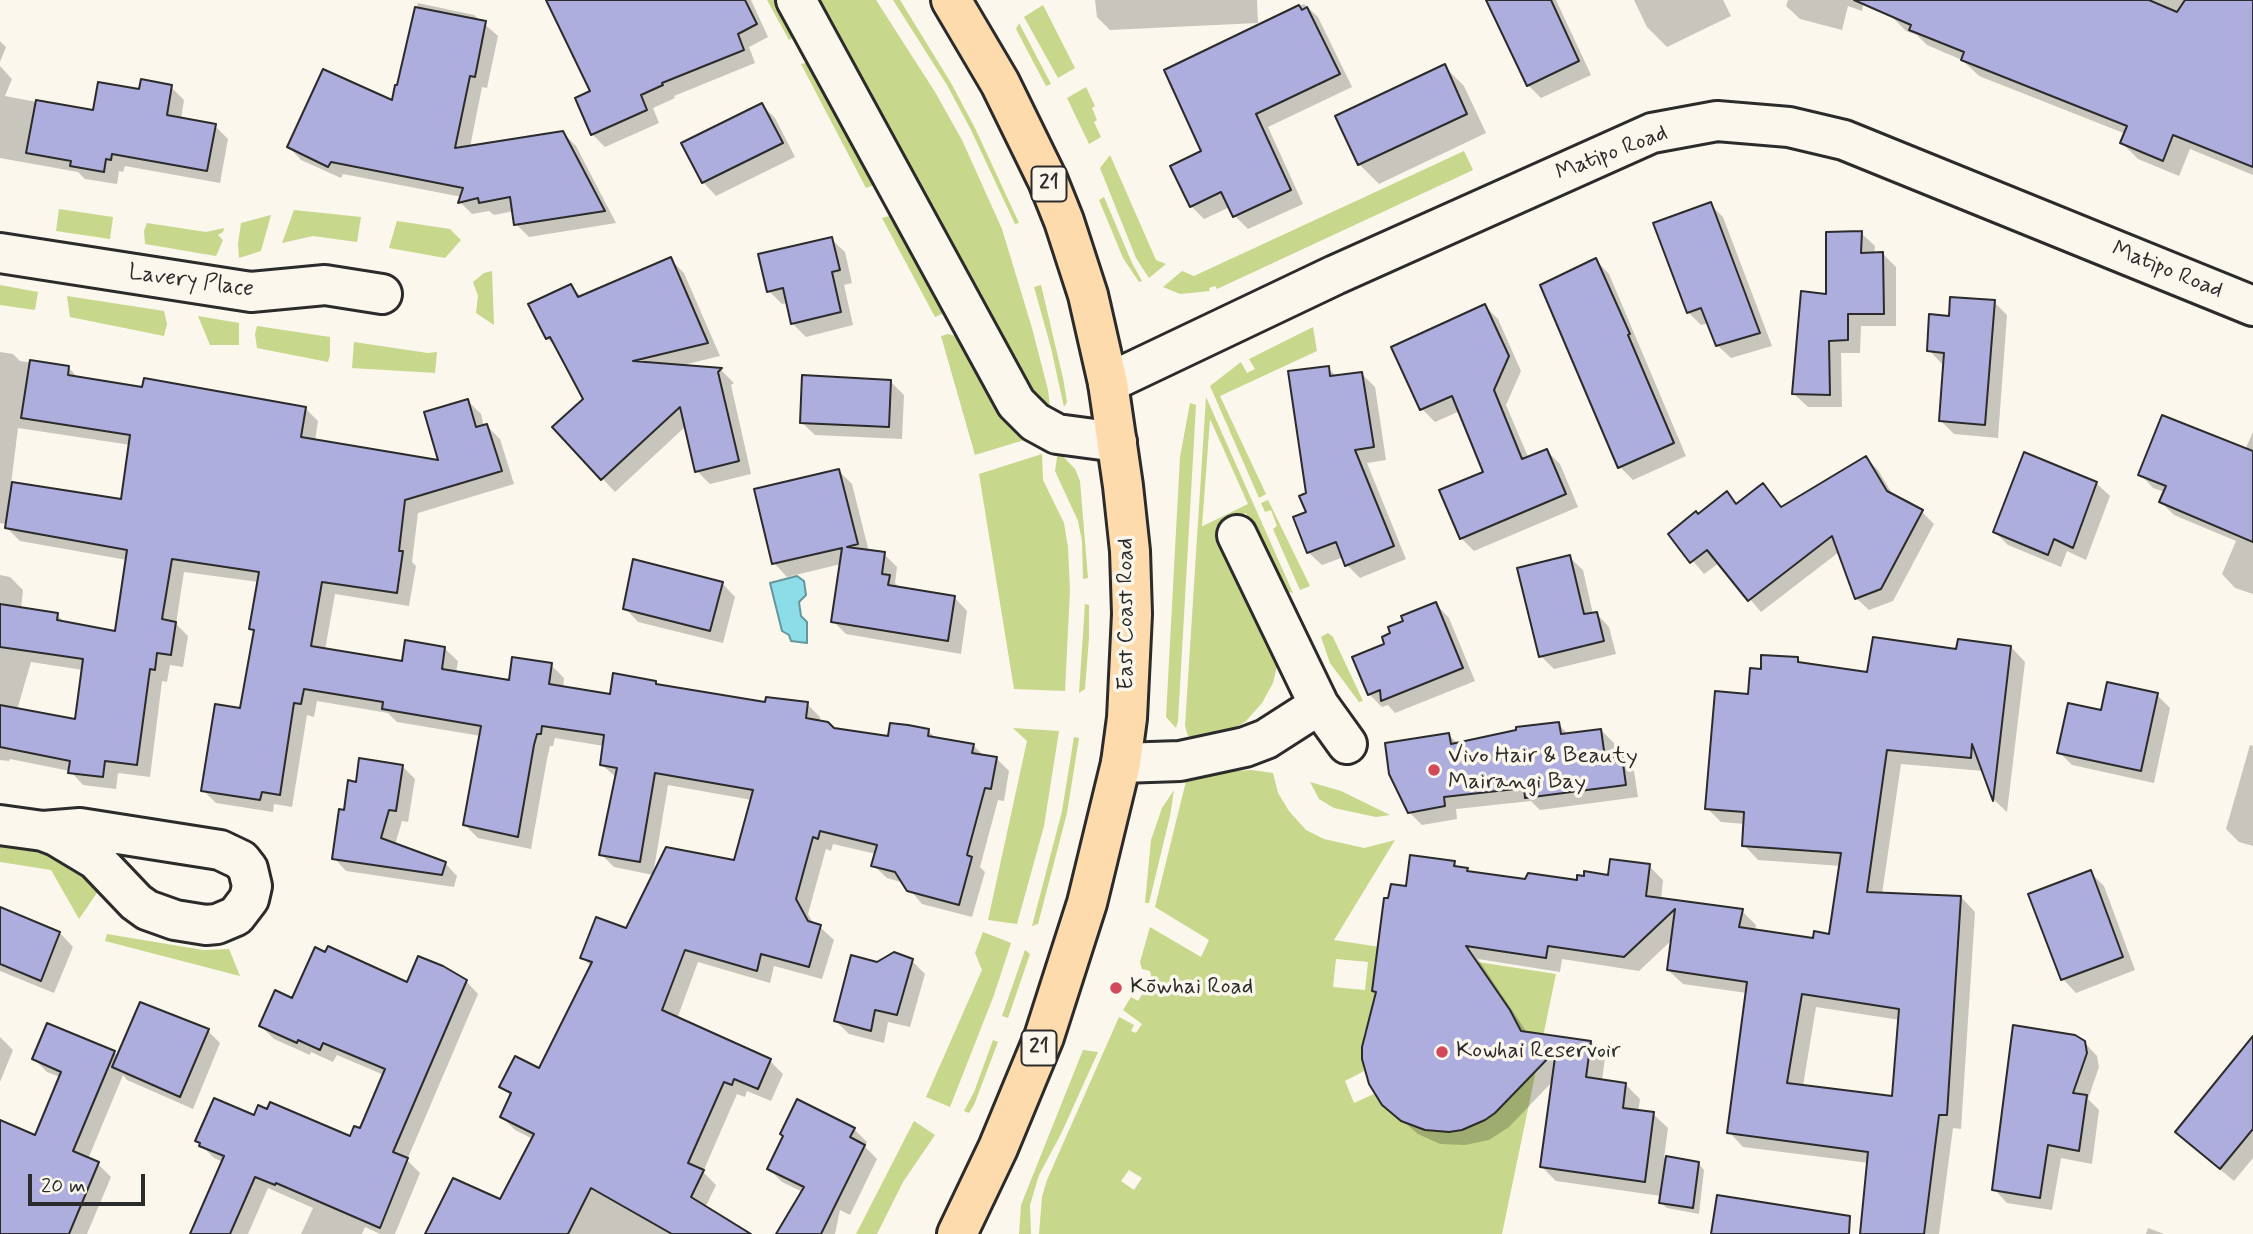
<!DOCTYPE html>
<meta charset="utf-8">
<style>
body{margin:0}
#map{position:relative;width:2253px;height:1234px;overflow:hidden;background:#fbf7ec;font-family:Mynerve,sans-serif}
canvas{display:block}
.scale{position:absolute;left:28px;top:1174px;width:117px;height:32px;box-sizing:border-box;border:4px solid #2b2b2b;border-top:0;padding-left:9px;font-size:21px;line-height:24px;white-space:nowrap;color:#2b2b2b;-webkit-text-stroke:5px #fbf7ec;paint-order:stroke}
</style>
<div id="map">
<canvas width="2253" height="1234"></canvas>
<div class="scale">20 m</div>
</div>
<script>
const c = document.querySelector('canvas').getContext('2d');
c.lineJoin = 'round';
function paint(path, color) {
  c.fillStyle = color;
  c.fill(path, 'evenodd');
}
function poly(rows) {
  const path = new Path2D();
  for (const r of rows) {
    path.moveTo(r[0], r[1]);
    for (let i = 2; i < r.length; i += 2) path.lineTo(r[i], r[i + 1]);
  }
  return path;
}
function strokePath(path, color, width, dash) {
  c.strokeStyle = color;
  c.lineWidth = width;
  c.lineCap = dash ? 'butt' : 'round';
  c.setLineDash(dash || []);
  c.stroke(path);
}
function drawText(font, color, halo, rows, align = 'center') {
  c.font = font + ' Mynerve,sans-serif';
  c.lineWidth = 7;
  c.setLineDash([]);
  c.textBaseline = 'middle';
  c.strokeStyle = halo;
  c.fillStyle = color;
  for (const [text, x, y, turn = 0] of rows) {
    c.save();
    c.translate(x, y);
    c.rotate((+turn || 0) * Math.PI / 180);
    c.textAlign = isNaN(turn) ? turn : align;
    if (halo) c.strokeText(text, 0, 0);
    c.fillText(text, 0, 0);
    c.restore();
  }
}
const green = poly([
 [767,0,783,0,796,36,789,40],
 [816,0,876,0,935,92,962,140,1002,229,1032,328,1048,390,1051,416,1040,410,951,242],
 [893,0,900,0,951,83,975,128,1019,223,1015,224,971,130,947,85],
 [1043,5,1075,68,1058,78,1024,17],
 [1019,23,1051,84,1046,86,1016,29],
 [814,61,877,184,866,188,801,64],
 [1086,87,1095,106,1092,108,1097,120,1094,122,1101,137,1089,144,1067,98],
 [1464,151,1473,170,1217,289,1215,286,1209,288,1210,291,1180,294,1163,287,1182,271,1194,276],
 [1110,155,1156,260,1166,264,1149,278,1136,258,1100,168],
 [1104,197,1132,263,1142,281,1139,282,1123,258,1099,200],
 [59,209,113,217,110,239,56,231],
 [294,210,361,217,357,242,313,236,282,243],
 [271,215,261,251,239,258,238,244,241,223],
 [890,216,904,220,949,311,935,317,882,218],
 [397,221,450,229,461,240,445,258,389,248],
 [147,223,206,232,224,228,223,232,218,235,223,240,216,256,145,244,144,231],
 [492,271,494,325,476,313,478,296,473,282,484,273],
 [0,285,38,292,35,310,0,305],
 [1041,285,1063,378,1067,402,1064,407,1051,348,1034,287],
 [67,296,164,311,167,324,164,336,70,317],
 [198,316,239,323,239,345,210,345],
 [257,326,330,337,330,355,328,362,257,348,255,334],
 [1313,327,1317,351,1220,396,1266,494,1259,498,1210,386,1241,362,1247,373,1255,369,1249,359],
 [948,334,959,337,1034,437,975,455,941,336],
 [354,342,428,353,437,352,435,373,352,368],
 [1206,397,1293,593,1283,591,1246,513,1216,527,1272,648,1277,666,1273,683,1262,703,1246,721,1228,733,1204,738,1188,736,1185,726],
 [1210,419,1248,504,1203,526,1202,526],
 [1190,403,1196,405,1178,721,1176,728,1166,717,1180,457],
 [1058,451,1075,469,1080,481,1088,578,1083,579,1082,541,1078,521,1055,471],
 [1042,454,1043,480,1064,523,1068,547,1070,590,1065,691,1014,689,979,474],
 [1268,500,1310,586,1300,590,1273,529,1277,526,1271,510,1265,512,1261,503],
 [1085,604,1089,605,1089,637,1085,689,1079,693],
 [1328,633,1333,637,1363,701,1359,702,1330,663,1321,637],
 [1013,728,1059,731,1044,826,1017,924,988,920,1027,741],
 [1074,737,1079,738,1067,813,1038,924,1032,926,1062,811],
 [1252,770,1273,773,1278,793,1289,811,1306,830,1324,839,1364,848,1395,840,1334,940,1556,974,1502,1234,1039,1234,1042,1197,1047,1180,1119,1017,1134,1025,1131,1031,1136,1033,1142,1024,1123,1010,1131,997,1138,1001,1152,979,1150,971,1142,969,1140,962,1150,927,1201,957,1209,940,1155,907,1186,781,1209,773],
 [1336,959,1368,962,1365,990,1333,987],
 [1494,991,1510,1010,1520,1033,1495,1113,1485,1120,1462,1130,1437,1132,1425,1130,1401,1121,1391,1113,1374,1094,1354,1103,1345,1081,1364,1071,1362,1059,1364,1034,1373,1011],
 [1129,1170,1142,1178,1134,1190,1121,1181],
 [1310,782,1341,791,1390,815,1376,817,1334,808,1319,799],
 [1174,790,1170,816,1149,903,1145,903,1151,840,1162,808],
 [0,846,54,854,101,887,79,919,51,870,0,862],
 [983,932,1011,943,994,995,950,1107,926,1097,982,970,975,953],
 [107,934,203,950,229,949,240,976,105,941],
 [1025,950,1030,954,1008,1018,1002,1016],
 [993,1040,998,1042,974,1105,969,1113,964,1111,974,1092],
 [1083,1050,1098,1052,1061,1134,1039,1175,1030,1205,1031,1234,1019,1234,1021,1205],
 [914,1121,935,1135,903,1182,877,1234,856,1234]
]);
const water = poly([
 [797,576,804,581,806,595,799,602,801,616,807,622,807,643,791,641,789,635,782,631,770,583,797,576]
]);
const shadow = poly([
 [548,0,751,0,768,37,749,47,755,63,674,96,675,98,653,108,659,123,605,147,592,134,593,92],
 [1095,0,1257,0,1258,23,1110,30,1097,17],
 [1488,0,1556,0,1591,75,1541,98,1528,85],
 [1634,0,1723,0,1731,16,1667,47,1647,27],
 [1788,0,1864,0,1862,11,1848,6,1842,30,1800,19,1786,6],
 [1896,0,2253,0,2253,175,2190,149,2179,176,2138,159,2122,143,2126,134,1979,76,1962,60,1927,45,1917,35,1906,31,1890,15],
 [418,3,474,15,498,36,487,88,482,87,470,147,563,133,576,146,616,223,529,237,516,224,514,211,494,215,489,211,472,214,460,202,462,197,343,174,341,178,301,160,289,147,393,103],
 [1304,4,1318,17,1352,87,1268,127,1303,204,1248,229,1235,216,1230,207,1204,219,1191,206,1204,152,1166,71],
 [0,41,6,47,0,62],
 [0,66,12,79,5,96,94,113,140,92,171,87,184,100,181,119,215,126,228,139,220,183,125,166,123,172,119,171,117,184,85,179,78,172,0,158],
 [1444,66,1464,86,1486,133,1379,184,1359,164],
 [762,105,775,118,795,157,716,196,703,182],
 [1710,204,1723,217,1772,346,1731,358,1717,345,1709,323,1701,325,1688,312],
 [1861,233,1875,246,1874,255,1883,254,1896,267,1896,326,1861,326,1860,353,1841,353,1842,407,1808,407,1794,394,1828,296],
 [831,239,845,252,852,283,844,285,853,325,806,337,792,323,788,303,782,304,769,291],
 [671,260,684,273,720,356,679,366,721,370,734,383,731,385,751,474,710,484,697,471,686,426,615,492,554,427,585,399,559,350,547,338,531,305,571,286,582,297],
 [1596,260,1609,274,1686,456,1633,480,1620,467],
 [1994,302,2007,315,1998,438,1954,434,1941,421,1945,364,1942,364,1929,350,1951,317],
 [1485,306,1498,319,1521,371,1506,405,1529,459,1547,451,1560,464,1578,507,1474,551,1461,538,1486,473,1460,411,1435,422,1422,409],
 [0,352,13,354,20,361,69,368,79,379,305,408,318,421,315,441,441,462,468,401,481,414,484,427,487,426,500,439,514,484,418,513,412,562,416,566,409,606,335,594,325,650,403,663,444,648,458,661,456,673,510,682,551,665,564,678,563,688,612,696,655,682,659,686,767,704,807,704,820,717,820,722,834,729,889,738,928,731,937,739,973,745,984,756,996,758,1009,771,1004,801,998,800,980,867,985,872,972,917,922,904,904,883,887,878,873,865,876,854,833,844,831,851,826,849,808,914,814,925,820,927,834,940,822,979,774,966,770,983,698,962,677,1019,770,1061,783,1074,771,1101,747,1091,745,1097,737,1094,703,1172,716,1185,705,1208,748,1234,427,1234,501,1201,533,1139,515,1130,502,1117,512,1097,502,1087,540,1070,592,967,582,957,735,862,752,800,668,785,653,875,614,867,601,854,617,778,602,765,604,746,555,738,553,746,550,746,547,759,531,849,478,838,465,825,481,736,397,722,388,713,317,701,314,717,307,715,292,807,274,804,273,812,216,803,203,790,242,710,256,633,251,629,259,582,184,572,176,624,188,636,183,667,170,665,167,682,162,681,150,777,118,773,116,789,83,785,70,771,10,759,9,761,0,760,0,575,10,577,23,590,21,609,57,615,66,624,117,633,127,560,20,541,7,528,7,524,0,523],
 [18,428,131,445,122,501,11,484],
 [31,662,83,670,76,721,17,710],
 [1328,368,1337,377,1362,374,1375,387,1386,460,1367,463,1406,559,1360,578,1347,565,1344,557,1322,565,1308,552,1308,494],
 [890,381,904,395,902,439,815,435,801,422],
 [2253,432,2253,594,2235,588,2222,574,2236,541,2174,515,2161,502,2165,492,2153,488,2140,474,2245,450],
 [1866,458,1878,470,1894,497,1922,512,1934,524,1893,601,1869,610,1856,598,1839,552,1761,612,1719,563,1704,574,1670,534,1727,494,1738,505,1763,485,1783,508],
 [839,471,852,484,869,552,884,554,897,567,895,583,901,589,954,597,967,611,961,654,846,634,833,621,841,564,787,577,774,563],
 [2096,483,2110,496,2086,560,2067,551,2061,567,2008,545,1995,532],
 [1569,557,1583,570,1593,614,1596,613,1609,627,1616,654,1554,669,1541,656],
 [722,583,735,597,723,643,638,622,625,608],
 [1436,604,1449,618,1475,681,1395,713,1388,705,1382,707,1369,694,1386,645],
 [2011,647,2025,662,2007,812,1994,800,1984,771,1901,764,1882,894,1961,897,1975,912,1961,1129,1953,1128,1939,1234,1862,1234,1869,1163,1743,1147,1729,1132,1747,993,1683,984,1668,970,1673,939,1639,971,1562,959,1560,972,1478,959,1528,1034,1591,1042,1605,1057,1602,1081,1625,1084,1640,1099,1638,1112,1653,1114,1668,1128,1664,1158,1698,1163,1704,1170,1699,1214,1667,1208,1660,1202,1661,1196,1556,1181,1542,1167,1553,1081,1509,1127,1489,1140,1465,1145,1440,1144,1418,1134,1392,1112,1377,994,1373,990,1407,888,1454,863,1460,868,1467,869,1471,874,1526,881,1578,882,1610,877,1649,866,1663,880,1661,900,1742,911,1756,925,1755,931,1814,940,1831,936,1841,866,1758,860,1744,845,1745,824,1721,822,1707,808,1750,696,1762,670,1798,659,1803,665,1869,674,1958,651],
 [1816,1007,1900,1020,1894,1098,1803,1086],
 [2157,695,2170,708,2154,783,2072,765,2059,752],
 [1558,724,1569,735,1601,730,1614,743,1615,758,1621,758,1634,771,1638,797,1540,810,1531,801,1456,809,1457,819,1422,825,1409,812,1449,735,1458,744],
 [2250,745,2253,746,2253,846,2239,842,2226,829],
 [402,766,415,779,408,822,402,821,395,845,445,863,457,876,454,887,346,871,334,858,345,812,358,784],
 [2090,872,2104,886,2135,970,2076,993,2063,979,2031,895],
 [0,909,60,933,73,947,54,993,0,971],
 [912,961,925,974,910,1027,888,1022,884,1043,849,1034,836,1021,877,964],
 [466,981,478,994,407,1160,420,1173,395,1234,380,1234,365,1227,362,1234,301,1234,313,1208,268,1188,248,1234,191,1234,223,1162,214,1158,197,1141,255,1118,351,1139,361,1131,384,1075,337,1055,333,1062,311,1052,310,1055,274,1039,261,1026,293,1000,408,984],
 [208,1031,220,1043,193,1109,127,1080,123,1075,88,1159,98,1164,111,1177,87,1234,0,1234,0,1122,36,1137,60,1077,47,1072,34,1059,114,1053,119,1057],
 [0,1037,13,1050,0,1082],
 [2084,1042,2097,1056,2099,1067,2088,1099,2099,1110,2092,1164,2061,1158,2052,1210,2007,1203,1994,1189],
 [2253,1070,2253,1158,2234,1181,2191,1145],
 [854,1129,867,1142,865,1147,877,1159,850,1215,840,1210,835,1234,778,1234,803,1192,782,1182,769,1169],
 [2148,1228,2164,1234,2146,1234]
]);
const building = poly([
 [546,0,745,0,757,24,738,34,744,50,662,83,663,85,641,95,647,110,591,135,575,98,590,91,546,0],
 [1486,0,1551,0,1579,61,1527,86,1486,0],
 [1854,0,2149,0,2177,12,2185,0,2253,0,2253,167,2173,135,2163,161,2120,143,2127,126,1961,60,1964,52,1909,30,1911,25,1854,0],
 [1299,5,1302,10,1307,7,1340,74,1256,114,1291,190,1233,217,1221,192,1190,207,1170,166,1201,151,1164,70,1299,5],
 [415,7,486,21,475,77,470,76,455,148,563,131,605,211,514,225,510,197,479,203,478,198,458,203,463,188,331,162,328,167,287,147,323,69,392,100,395,85,397,85,415,7],
 [1445,64,1467,114,1358,165,1335,116,1445,64],
 [141,79,172,85,167,115,216,124,207,171,112,154,111,160,106,159,104,172,70,166,71,161,26,153,36,100,93,110,98,82,139,89,141,79],
 [762,103,783,143,702,183,681,143,762,103],
 [1711,202,1760,333,1716,346,1701,308,1687,313,1653,223,1711,202],
 [1862,231,1861,253,1883,252,1884,314,1848,314,1848,340,1829,341,1830,395,1792,394,1801,291,1826,294,1826,232,1862,231],
 [832,237,840,270,832,272,841,312,791,324,783,288,767,292,758,254,832,237],
 [671,257,708,343,633,361,722,368,718,372,739,461,695,472,680,407,601,480,552,427,583,399,550,337,546,339,528,304,571,284,578,297,671,257],
 [1596,258,1630,334,1628,335,1674,443,1618,468,1540,285,1596,258],
 [1950,297,1995,300,1985,425,1939,421,1944,353,1927,351,1929,314,1949,316,1950,297],
 [1485,304,1509,356,1494,390,1522,459,1547,449,1566,494,1460,539,1439,490,1483,472,1452,396,1420,410,1391,347,1485,304],
 [30,360,69,366,68,375,142,387,144,378,306,407,301,437,438,460,424,412,468,399,476,427,487,424,502,471,405,500,399,551,403,551,397,593,322,582,311,646,402,661,405,640,445,647,442,669,509,680,512,657,552,663,549,684,610,694,613,673,656,681,656,684,765,702,766,697,808,702,806,718,828,722,834,728,888,736,890,723,908,725,929,729,928,736,974,744,972,753,997,757,991,789,985,788,967,855,972,857,959,905,907,891,895,872,871,866,877,845,820,831,818,839,813,837,796,899,808,921,821,925,809,967,761,954,757,971,685,950,662,1010,771,1059,758,1089,734,1079,732,1085,724,1082,688,1163,704,1170,691,1197,751,1234,672,1234,591,1188,568,1234,425,1234,453,1178,500,1199,534,1134,500,1117,511,1093,499,1087,515,1056,539,1068,592,962,580,958,596,917,626,928,666,847,734,860,753,790,655,773,640,862,599,855,617,768,600,765,604,735,542,726,541,734,537,734,534,745,518,837,463,825,481,726,382,709,383,702,304,689,301,704,294,703,280,795,262,792,260,800,201,791,215,704,240,708,254,630,249,629,259,572,172,559,162,619,176,622,171,655,157,653,155,670,150,669,137,765,105,761,103,777,68,773,70,761,0,747,0,705,75,719,83,659,0,647,0,604,58,613,57,620,115,631,127,550,5,528,12,482,121,499,130,435,21,418,30,360],
 [1329,366,1330,376,1362,372,1374,447,1355,450,1394,546,1345,566,1336,542,1307,553,1293,517,1306,512,1299,496,1306,493,1288,371,1329,366],
 [802,375,891,380,889,427,800,423,802,375],
 [2162,415,2253,451,2253,542,2159,502,2166,486,2138,475,2162,415],
 [2024,452,2097,482,2073,548,2054,539,2048,555,1993,532,2024,452],
 [1866,456,1887,491,1923,510,1881,589,1855,599,1832,536,1748,601,1707,550,1690,563,1668,534,1696,511,1698,514,1727,491,1736,504,1763,483,1781,507,1866,456],
 [839,469,858,544,847,547,885,552,882,574,890,575,888,585,955,596,948,641,831,622,842,548,772,564,754,489,839,469],
 [1570,555,1584,614,1597,612,1604,641,1539,657,1517,568,1570,555],
 [633,559,723,582,710,631,623,609,633,559],
 [1436,602,1463,668,1381,701,1380,690,1368,695,1352,657,1384,644,1382,637,1390,633,1388,627,1403,621,1401,616,1436,602],
 [1873,637,1956,649,1958,639,2011,646,1993,801,1972,744,1971,758,1887,750,1867,892,1961,896,1947,1115,1939,1115,1924,1234,1860,1234,1868,1152,1727,1133,1747,982,1667,970,1675,909,1624,957,1548,946,1546,958,1466,946,1510,1010,1521,1031,1591,1041,1586,1077,1626,1083,1623,1108,1654,1112,1645,1182,1540,1167,1556,1050,1495,1113,1485,1120,1462,1130,1449,1132,1425,1130,1401,1121,1382,1105,1369,1084,1362,1059,1362,1047,1376,992,1372,991,1384,898,1388,898,1391,884,1406,886,1410,855,1455,861,1454,866,1468,868,1467,871,1525,879,1528,873,1577,880,1577,875,1584,876,1584,871,1608,875,1610,859,1650,864,1646,896,1743,909,1739,927,1813,938,1814,931,1829,934,1841,853,1742,846,1744,812,1705,809,1715,691,1748,694,1750,668,1761,669,1761,655,1798,657,1798,662,1867,672,1873,637],
 [1802,994,1899,1009,1892,1096,1787,1083,1802,994],
 [2107,682,2158,693,2141,771,2057,753,2068,703,2101,710,2107,682],
 [1559,722,1561,734,1601,729,1605,758,1622,756,1626,785,1525,798,1524,788,1444,797,1445,806,1408,813,1389,774,1385,743,1449,733,1451,744,1516,730,1516,727,1559,722],
 [359,758,403,765,396,811,389,810,381,838,446,862,442,875,332,859,339,809,344,810,348,780,356,782,359,758],
 [2091,870,2123,957,2061,980,2028,894,2091,870],
 [0,907,60,932,41,981,0,964,0,907],
 [328,946,407,982,418,956,443,966,467,980,393,1152,408,1158,380,1228,276,1183,275,1185,255,1177,230,1234,190,1234,224,1156,199,1146,200,1143,195,1141,214,1098,254,1115,258,1105,267,1109,270,1102,350,1136,354,1126,360,1128,385,1069,323,1043,320,1050,298,1040,297,1043,259,1026,275,990,292,998,315,947,325,952,328,946],
 [894,952,913,959,897,1015,875,1010,871,1031,834,1021,851,955,877,962,894,952],
 [140,1002,209,1029,180,1097,112,1067,140,1002],
 [47,1023,115,1051,73,1151,99,1162,69,1234,0,1234,0,1120,35,1135,61,1072,32,1059,47,1023],
 [2013,1025,2075,1035,2085,1041,2087,1053,2073,1093,2087,1095,2079,1151,2048,1145,2040,1198,1992,1190,2013,1025],
 [2253,1036,2253,1129,2220,1169,2175,1132,2253,1036],
 [797,1099,855,1128,850,1137,865,1145,821,1234,776,1234,804,1187,767,1169,783,1136,780,1134,797,1099],
 [1666,1156,1699,1162,1693,1208,1659,1203,1666,1156],
 [1717,1195,1850,1216,1849,1234,1711,1234,1717,1195]
]);
const minor = poly([
 [796,0,1016,403,1035,422,1057,434,1117,442],
 [0,253,251,292,325,285,382,294],
 [1108,383,1335,275,1652,133,1717,121,1789,127,1844,140,2253,306],
 [1237,535,1319,705,1347,744],
 [1121,763,1180,761,1245,747,1266,739,1319,705],
 [0,825,43,831,56,836,96,860,136,902,147,910,175,920,206,925,217,924,236,916,249,899,252,886,248,869,241,860,220,850,80,828,43,831]
]);
const major = poly([
 [951,0,1000,83,1048,181,1064,221,1088,295,1108,383,1123,486,1130,551,1132,614,1127,718,1121,763,1087,903,1044,1037,998,1148,957,1234]
]);
const markers = [
 [1434,770,7,"#d1495b"],
 [1116,988,7,"#d1495b"],
 [1442,1052,7,"#d1495b"]
];
const shields = [
 [1049,184,35],
 [1039,1048,35]
];
const shieldNames = [
 ["21",1049,184],
 ["21",1039,1048]
];
const streetNames = [
 ["Matipo Road",1612,154,-21],
 ["Matipo Road",2167,271,22],
 ["Lavery Place",191,282,8],
 ["East Coast Road",1127,614,-90]
];
const poiNames = [
 ["Vivo Hair & Beauty",1448,757],
 ["Mairangi Bay",1448,783],
 ["Kōwhai Road",1130,988],
 ["Kowhai Reservoir",1456,1052]
];
paint(green, '#c7d78b');
paint(water, '#8cdde7');
strokePath(water, '#65969c', 2);
paint(shadow, '#0003');
paint(building, '#adadde');
strokePath(building, '#2b2b2b', 2);
strokePath(minor, '#2b2b2b', 44);
strokePath(major, '#2b2b2b', 44);
strokePath(minor, '#fbf7ec', 38);
strokePath(major, '#fedbac', 38);
for (const [x, y, r, color] of markers) {
  const dot = new Path2D();
  dot.arc(x, y, r, 0, 2 * Math.PI);
  c.fillStyle = color;
  c.fill(dot);
  strokePath(dot, '#fbf7ec', 2.5);
}
for (const [x, y, w] of shields) {
  const box = new Path2D();
  box.roundRect(x - w / 2, y - 17.5, w, 35, 5);
  c.fillStyle = '#fbf7ec';
  c.fill(box);
  strokePath(box, '#2b2b2b', 2);
}
drawText('bold 21px', '#2b2b2b', null, shieldNames);
drawText('23px', '#2b2b2b', '#fbf7ec', streetNames);
drawText('23px', '#2b2b2b', '#fbf7ec', poiNames, 'left');
</script>
